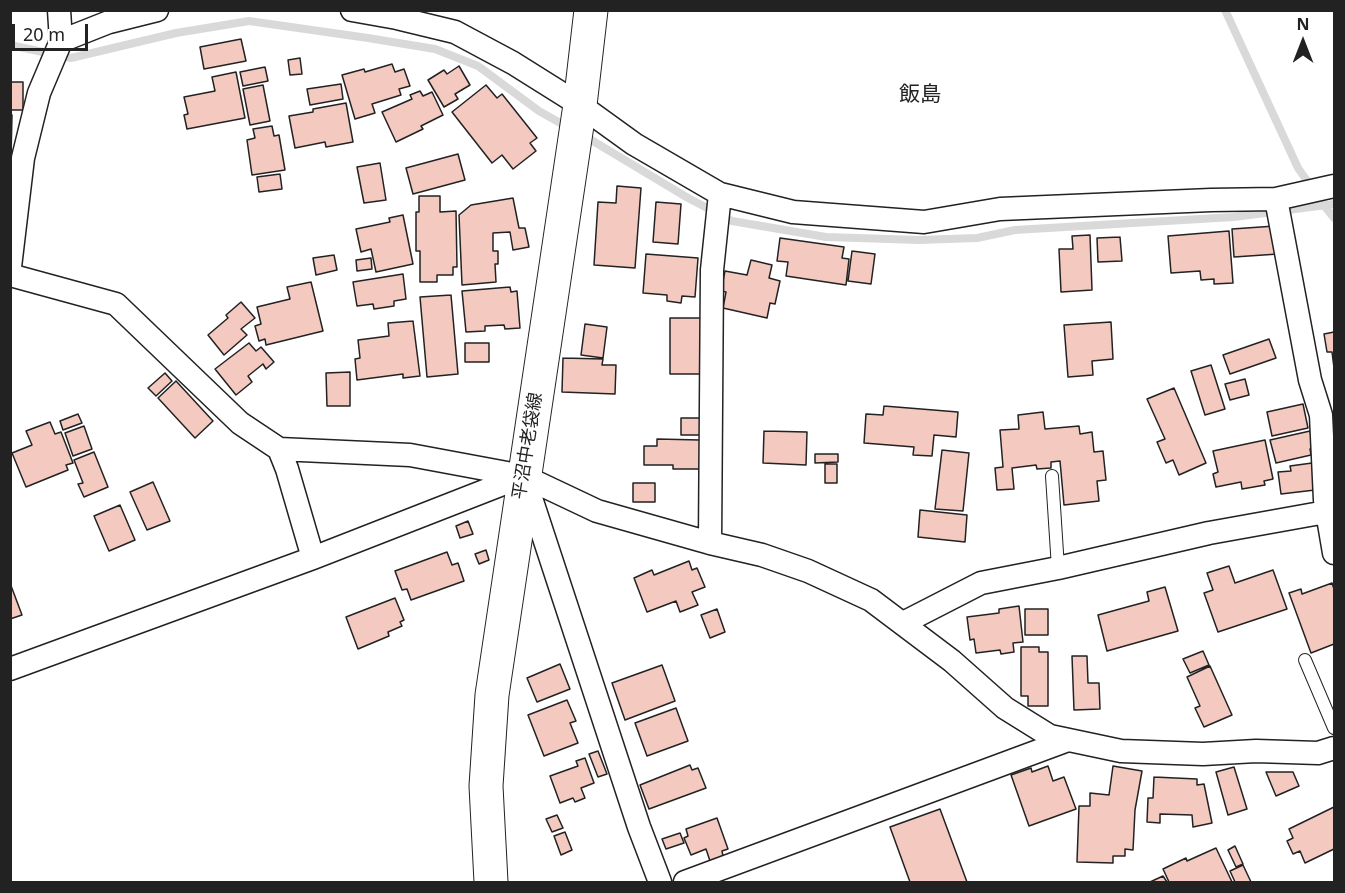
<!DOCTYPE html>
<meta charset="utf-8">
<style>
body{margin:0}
#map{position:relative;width:1345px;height:893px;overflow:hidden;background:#fff;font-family:"Noto Sans",sans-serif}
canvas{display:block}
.frame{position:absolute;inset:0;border:12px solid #222;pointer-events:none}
.north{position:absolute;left:1273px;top:12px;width:60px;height:60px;-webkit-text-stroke:4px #fff;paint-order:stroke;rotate:0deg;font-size:16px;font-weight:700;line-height:24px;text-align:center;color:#222}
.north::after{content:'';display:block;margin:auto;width:21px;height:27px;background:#222;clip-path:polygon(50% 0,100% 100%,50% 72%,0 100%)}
.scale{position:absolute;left:12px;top:24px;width:76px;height:27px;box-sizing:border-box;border:3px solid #222;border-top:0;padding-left:8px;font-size:18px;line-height:21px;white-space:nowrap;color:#222;-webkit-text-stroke:4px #fff;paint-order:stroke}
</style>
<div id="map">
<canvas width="1345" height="893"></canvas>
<div class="frame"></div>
<div class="north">N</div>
<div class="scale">20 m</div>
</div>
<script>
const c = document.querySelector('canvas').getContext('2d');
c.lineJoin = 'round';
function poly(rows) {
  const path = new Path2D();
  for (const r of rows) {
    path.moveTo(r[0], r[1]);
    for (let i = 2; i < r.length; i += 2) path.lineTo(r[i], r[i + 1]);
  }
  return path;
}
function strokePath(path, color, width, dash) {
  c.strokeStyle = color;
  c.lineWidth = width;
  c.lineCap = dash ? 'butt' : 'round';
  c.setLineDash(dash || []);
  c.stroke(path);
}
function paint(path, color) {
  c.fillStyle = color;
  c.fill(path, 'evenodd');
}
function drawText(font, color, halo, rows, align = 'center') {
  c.font = font + ' "Noto Sans","Noto Sans JP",sans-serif';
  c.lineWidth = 4.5;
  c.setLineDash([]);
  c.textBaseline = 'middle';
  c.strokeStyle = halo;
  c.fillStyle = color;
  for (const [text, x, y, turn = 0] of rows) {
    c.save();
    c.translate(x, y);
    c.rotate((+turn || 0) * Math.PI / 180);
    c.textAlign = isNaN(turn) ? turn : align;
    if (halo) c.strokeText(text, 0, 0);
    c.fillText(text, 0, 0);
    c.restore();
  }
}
const stream = poly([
 [1225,10,1298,168,1312,188],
 [10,45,71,58,176,33,249,21,368,38,435,49,478,66,539,111,569,128],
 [583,135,688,198,732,221,826,237,919,240,977,238,1015,230,1234,217,1334,204],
 [1322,203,1334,218]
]);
const building = poly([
 [241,39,246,61,204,69,200,47,241,39],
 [300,58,302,74,290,75,288,60,300,58],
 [392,64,395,72,404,69,410,86,399,89,401,95,372,104,375,113,355,119,342,75,364,69,365,72,392,64],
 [459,66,470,85,455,94,458,99,444,107,428,80,444,70,447,74,459,66],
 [265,67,268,81,243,86,240,72,265,67],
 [236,72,245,118,187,129,184,115,188,114,184,97,215,91,212,77,236,72],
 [10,82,23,82,23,110,10,110,10,82],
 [341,84,343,99,310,105,307,89,341,84],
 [263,85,270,121,250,125,243,89,263,85],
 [486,85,497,98,502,94,537,138,530,143,536,151,513,169,502,155,492,163,452,112,486,85],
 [420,91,423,96,432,92,443,115,421,126,423,129,396,142,382,112,412,99,410,95,420,91],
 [346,103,353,142,326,147,325,142,295,148,289,116,313,112,313,109,346,103],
 [10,114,12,115,11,157,10,157,10,114],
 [272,126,274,136,279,135,285,170,252,175,247,140,255,138,253,129,272,126],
 [458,154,465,180,413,194,406,168,458,154],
 [380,163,386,200,364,203,357,167,380,163],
 [280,174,282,189,259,192,257,177,280,174],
 [617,186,641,188,635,268,594,265,598,202,616,203,617,186],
 [419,196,440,196,440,212,456,211,457,267,453,267,453,275,437,275,437,282,420,282,420,251,416,251,416,212,419,212,419,196],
 [513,198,519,228,525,228,529,247,513,250,510,232,493,233,493,251,498,251,498,264,495,264,496,282,462,285,459,215,471,205,513,198],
 [656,202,681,204,678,244,653,242,656,202],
 [403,215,413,264,376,272,371,249,361,252,356,229,390,222,389,218,403,215],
 [1275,226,1278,254,1234,257,1232,229,1275,226],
 [1229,231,1233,283,1214,284,1214,279,1201,280,1200,271,1171,273,1168,236,1229,231],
 [1090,235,1092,290,1061,292,1059,249,1073,249,1072,236,1090,235],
 [1120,237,1122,261,1098,262,1097,238,1120,237],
 [780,238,844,247,842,258,849,259,846,285,786,276,788,262,777,261,780,238],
 [852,251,875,254,871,284,848,281,852,251],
 [646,254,698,258,695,297,682,296,681,303,667,301,667,295,643,293,646,254],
 [334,255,337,270,316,275,313,258,334,255],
 [371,258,372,269,357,271,356,260,371,258],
 [751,260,772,265,769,278,780,281,775,304,770,303,767,318,723,308,726,292,721,291,725,271,747,275,751,260],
 [403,274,406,299,394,301,394,306,374,309,373,304,357,306,353,282,403,274],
 [311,282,323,331,266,345,265,339,259,341,255,326,261,324,257,307,290,299,287,287,311,282],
 [510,287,511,292,517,291,520,328,505,329,504,325,485,326,485,331,466,332,462,291,510,287],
 [451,295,458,374,427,377,420,297,451,295],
 [241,302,255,318,241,329,247,335,224,355,208,335,228,318,226,315,241,302],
 [670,318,702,318,702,374,670,374,670,318],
 [413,321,420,376,403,378,403,374,357,380,355,359,360,358,358,340,389,336,388,323,413,321],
 [1111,322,1113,359,1092,361,1093,375,1068,377,1064,325,1111,322],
 [585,324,607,327,603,358,581,355,585,324],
 [1334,332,1334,368,1332,352,1327,352,1324,334,1334,332],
 [1269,339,1276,358,1230,374,1223,355,1269,339],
 [249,343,256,351,261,347,274,362,266,369,263,364,248,376,252,382,236,395,215,369,249,343],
 [465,343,489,343,489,362,465,362,465,343],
 [563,358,603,359,602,365,616,365,615,394,562,392,563,358],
 [1211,365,1225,409,1205,415,1191,371,1211,365],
 [350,372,350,406,327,406,326,373,350,372],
 [165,373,172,381,156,396,148,388,165,373],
 [1245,379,1249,395,1230,400,1225,384,1245,379],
 [176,381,213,421,195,438,158,398,176,381],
 [1174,388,1206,463,1179,475,1173,460,1166,463,1157,442,1165,439,1147,399,1174,388],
 [1303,404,1308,428,1272,436,1267,412,1303,404],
 [884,406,958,412,956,437,934,435,932,456,913,455,914,447,864,443,866,414,883,415,884,406],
 [1043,412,1045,429,1079,426,1080,434,1092,432,1094,452,1103,451,1106,480,1097,481,1099,501,1064,505,1060,461,1051,462,1051,468,1037,469,1036,465,1012,468,1014,489,997,490,995,468,1003,467,1000,430,1019,429,1018,415,1043,412],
 [78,414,82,423,63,430,60,421,78,414],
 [681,418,704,418,704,435,681,435,681,418],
 [50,422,55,434,61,432,73,463,66,465,68,470,26,487,12,453,32,445,26,431,50,422],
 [84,426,92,449,73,456,65,433,84,426],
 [764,431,807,432,806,465,763,463,764,431],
 [1310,431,1314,448,1310,449,1311,455,1276,463,1270,440,1310,431],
 [657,439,700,440,700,469,673,469,673,465,644,465,644,446,657,446,657,439],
 [1265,440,1273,479,1264,481,1265,485,1242,489,1241,482,1216,487,1213,474,1218,472,1213,451,1265,440],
 [942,450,969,453,963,511,935,509,942,450],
 [94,452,108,487,84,497,78,484,83,483,74,460,94,452],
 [815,454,838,454,838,462,815,463,815,454],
 [1312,463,1315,490,1281,494,1278,472,1291,471,1290,466,1312,463],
 [825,464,837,464,837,483,825,483,825,464],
 [153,482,170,521,147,530,130,492,153,482],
 [633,483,655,483,655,502,633,502,633,483],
 [120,505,135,540,109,551,94,516,120,505],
 [920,510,967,515,965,542,918,537,920,510],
 [468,521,473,534,460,538,456,526,468,521],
 [486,550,489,560,479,564,475,554,486,550],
 [447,552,452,565,458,563,464,581,411,600,407,589,402,590,395,571,447,552],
 [689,561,692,570,697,568,705,587,692,592,698,605,680,612,676,601,647,612,634,578,652,570,654,575,689,561],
 [1229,566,1235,583,1273,570,1287,609,1218,632,1204,593,1213,590,1207,573,1229,566],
 [10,583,22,615,10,619,10,583],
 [1332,583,1334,589,1334,644,1311,653,1289,593,1301,589,1302,594,1332,583],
 [1165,587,1178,631,1107,651,1098,615,1149,601,1147,592,1165,587],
 [395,598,404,620,400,622,402,626,388,632,389,636,358,649,346,617,395,598],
 [1019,606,1023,642,1013,643,1014,652,1001,654,1000,650,976,653,974,639,970,640,967,617,999,613,999,609,1019,606],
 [717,609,725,632,710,638,701,615,717,609],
 [1025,609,1048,609,1048,635,1025,635,1025,609],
 [1021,647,1039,647,1039,652,1048,652,1048,706,1028,706,1028,696,1021,696,1021,647],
 [1203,651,1209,665,1190,673,1183,659,1203,651],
 [1072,656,1087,656,1088,683,1099,683,1100,709,1074,710,1072,656],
 [560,664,570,689,537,702,527,678,560,664],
 [662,665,675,701,625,720,612,683,662,665],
 [1210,666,1232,715,1204,727,1195,708,1200,706,1187,677,1210,666],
 [567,700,576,721,570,723,578,743,544,756,528,715,567,700],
 [676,708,688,741,647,756,635,723,676,708],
 [598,751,607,774,598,777,589,754,598,751],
 [585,758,594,783,581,788,585,798,575,802,573,798,560,803,550,776,578,766,576,761,585,758],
 [690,765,692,770,698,768,706,788,649,809,640,785,690,765],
 [1048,766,1053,781,1064,777,1076,809,1029,826,1011,775,1031,768,1032,772,1048,766],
 [1113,766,1142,771,1135,810,1133,850,1125,849,1125,856,1113,856,1113,863,1077,862,1079,806,1090,806,1090,793,1109,795,1113,766],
 [1234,767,1247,809,1228,815,1216,772,1234,767],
 [1266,772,1293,772,1299,786,1276,796,1266,772],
 [1154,777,1197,779,1197,785,1204,784,1212,823,1193,827,1192,815,1160,814,1160,823,1147,822,1148,798,1153,798,1154,777],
 [1334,807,1334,849,1305,863,1300,851,1293,854,1287,841,1293,838,1289,829,1334,807],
 [940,809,967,882,910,882,890,827,940,809],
 [557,815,563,828,552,832,546,819,557,815],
 [717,818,728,849,722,851,723,856,710,861,706,849,691,855,684,838,688,836,686,829,717,818],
 [565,832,572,850,561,855,554,836,565,832],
 [680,833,684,843,666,849,662,839,680,833],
 [1235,846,1243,864,1236,867,1228,850,1235,846],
 [1216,848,1232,882,1169,882,1163,869,1186,858,1187,861,1216,848],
 [1243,865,1251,882,1235,882,1230,871,1243,865],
 [1163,876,1167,882,1150,882,1163,876]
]);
const lane = poly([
 [1052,476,1058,568],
 [1305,660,1334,728]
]);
const street = poly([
 [59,10,61,41],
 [352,10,397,18,455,32,513,63,580,105,634,144,720,194,793,212,924,222,1000,209,1211,200,1276,199,1334,186],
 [1276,199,1310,380,1321,415,1325,500,1334,553],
 [10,267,23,158,39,93,61,41,109,22,157,10],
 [10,275,116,304,240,423,279,449,287,469,313,558],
 [279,449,410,455,523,476,597,511,710,543,762,555,808,571,871,600,952,661,1005,708,1050,736,1121,751,1203,754,1256,751,1318,753,1334,748],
 [527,486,639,827,660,882],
 [710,543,712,270,720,194],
 [903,623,981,583,1058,568,1209,533,1326,512],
 [10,669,313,558,523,476],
 [685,882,1068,740]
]);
const secondary = poly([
 [491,882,486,786,492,695,580,105,591,10]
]);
const streetNames = [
 ["平沼中老袋線",528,446,-81]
];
const quarterNames = [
 ["飯島",920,95]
];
strokePath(stream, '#d9d9d9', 8);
paint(building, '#f3c9c0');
strokePath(building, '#222', 1.5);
strokePath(lane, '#222', 14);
strokePath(street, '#222', 25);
strokePath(secondary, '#222', 35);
strokePath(lane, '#fff', 12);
strokePath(street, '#fff', 22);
strokePath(secondary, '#fff', 33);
drawText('18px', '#222', '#fff', streetNames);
drawText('21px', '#222', '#fff', quarterNames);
</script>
